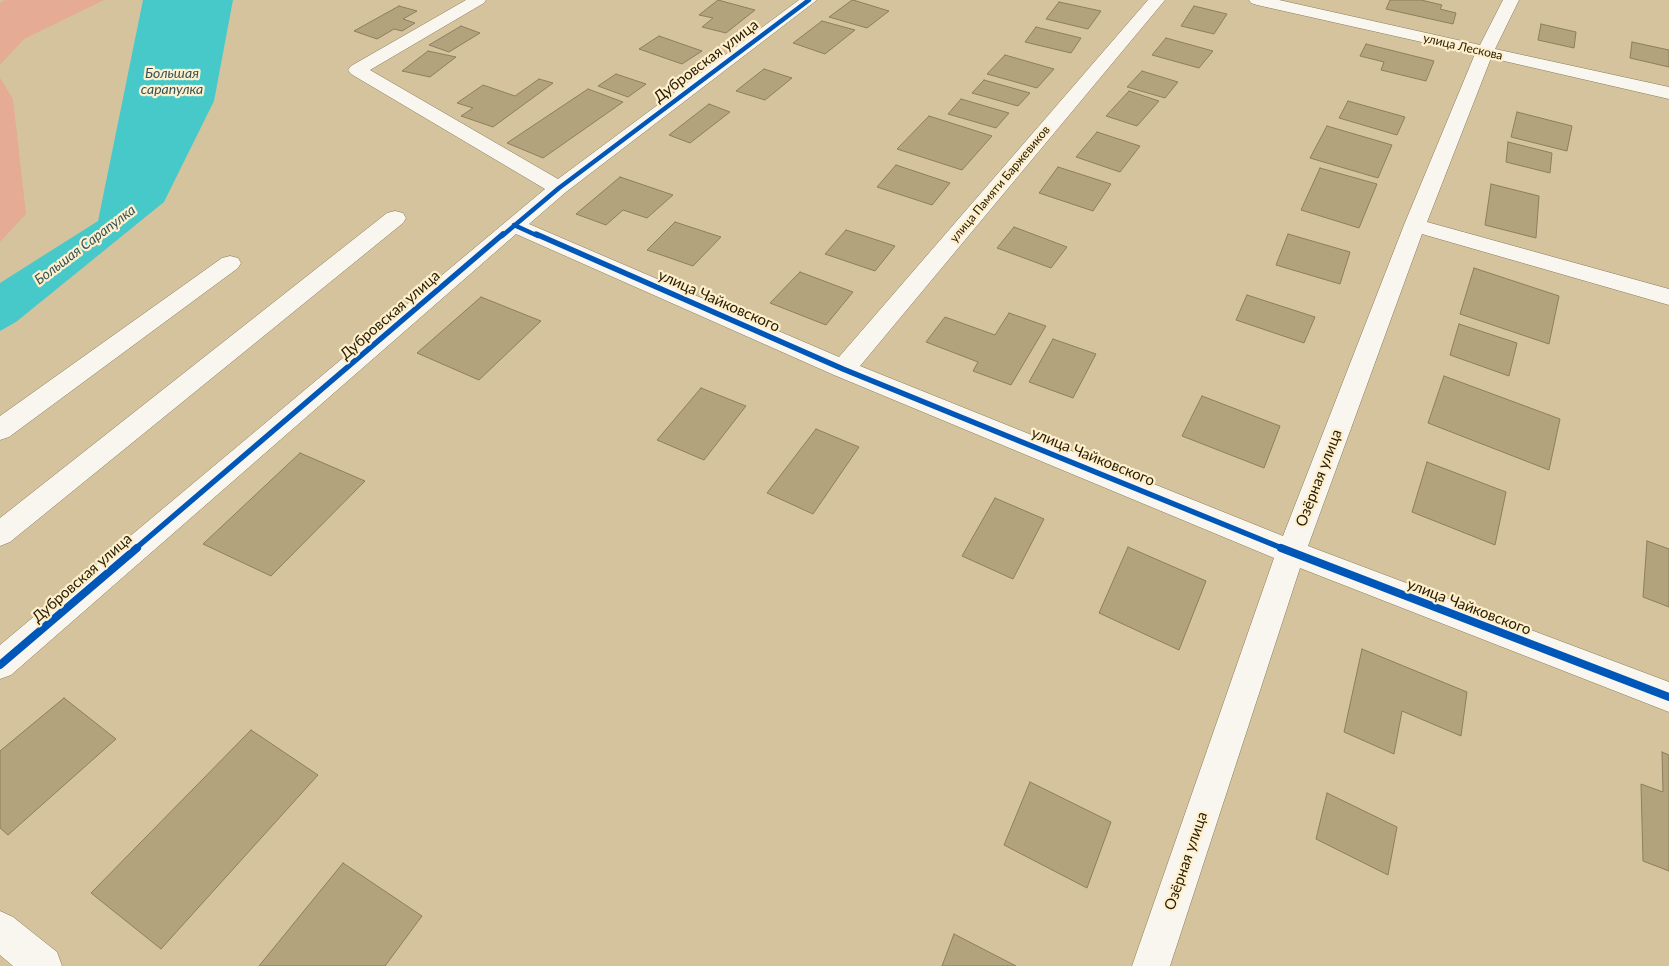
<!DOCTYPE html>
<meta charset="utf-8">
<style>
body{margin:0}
canvas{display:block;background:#d4c39d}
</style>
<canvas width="1669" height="966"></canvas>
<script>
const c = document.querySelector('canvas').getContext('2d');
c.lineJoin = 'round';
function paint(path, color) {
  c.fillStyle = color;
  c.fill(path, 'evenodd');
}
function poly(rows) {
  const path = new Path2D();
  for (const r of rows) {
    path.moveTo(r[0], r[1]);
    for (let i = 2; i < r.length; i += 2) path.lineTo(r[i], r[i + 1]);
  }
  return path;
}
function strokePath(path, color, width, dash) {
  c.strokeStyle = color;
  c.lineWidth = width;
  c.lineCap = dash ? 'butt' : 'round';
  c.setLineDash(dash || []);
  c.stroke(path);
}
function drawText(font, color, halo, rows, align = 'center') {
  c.font = font + ' Lato,sans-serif';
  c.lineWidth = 4.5;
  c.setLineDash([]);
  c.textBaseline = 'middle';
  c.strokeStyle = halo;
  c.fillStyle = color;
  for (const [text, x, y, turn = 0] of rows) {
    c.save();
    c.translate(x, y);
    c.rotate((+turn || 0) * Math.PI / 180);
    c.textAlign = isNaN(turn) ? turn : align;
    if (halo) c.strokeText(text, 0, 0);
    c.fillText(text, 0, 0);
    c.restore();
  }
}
const green = poly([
 [5,0,104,0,24,39,0,65,0,3],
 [0,78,13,99,26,214,0,242]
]);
const water = poly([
 [143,0,233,0,214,101,164,202,16,322,0,331,0,283,98,221]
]);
const building = poly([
 [718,0,755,10,726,33,702,27,713,18,699,15,718,0],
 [852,0,853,0,889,11,867,28,829,17,852,0],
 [1390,0,1421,0,1442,5,1440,9,1456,13,1453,24,1386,9,1390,0],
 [1059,2,1101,11,1088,29,1046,19,1059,2],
 [399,6,417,11,403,19,415,23,402,31,394,29,377,39,354,31,399,6],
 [1194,6,1227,14,1214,34,1181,26,1194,6],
 [822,21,855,30,825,54,793,43,822,21],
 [1541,24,1576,32,1574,48,1538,40,1541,24],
 [461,26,480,33,449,52,429,45,461,26],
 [1036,27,1081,38,1071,53,1025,42,1036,27],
 [659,36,702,51,682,64,639,49,659,36],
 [1166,38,1213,51,1199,68,1152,55,1166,38],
 [1632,42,1669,50,1669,67,1630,58,1632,42],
 [1366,44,1434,61,1426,81,1381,70,1384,62,1360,56,1366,44],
 [428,51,456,57,430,77,402,71,428,51],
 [1005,55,1054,69,1037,88,987,74,1005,55],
 [764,69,792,78,765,100,736,91,764,69],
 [1142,71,1178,82,1165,98,1127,87,1142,71],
 [616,74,646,84,628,97,598,86,616,74],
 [539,79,553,83,493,127,461,116,473,108,457,103,483,85,515,96,539,79],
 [984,80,1030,93,1018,106,972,93,984,80],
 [588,89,623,102,543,158,507,143,588,89],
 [1129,91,1159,101,1137,126,1106,116,1129,91],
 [961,99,1009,113,996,128,948,114,961,99],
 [1348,101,1405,117,1397,135,1339,118,1348,101],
 [709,104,730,112,690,143,669,135,709,104],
 [1517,112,1572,126,1567,151,1511,137,1517,112],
 [929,116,992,136,962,170,897,149,929,116],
 [1327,126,1392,145,1378,178,1310,158,1327,126],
 [1097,132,1140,146,1120,172,1076,157,1097,132],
 [1508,142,1552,153,1550,173,1506,162,1508,142],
 [896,165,950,183,932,205,877,187,896,165],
 [1058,167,1111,184,1093,211,1039,193,1058,167],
 [1320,168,1377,184,1359,228,1301,210,1320,168],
 [620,177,673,195,647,218,623,210,606,225,576,214,620,177],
 [1491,184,1539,196,1536,238,1485,225,1491,184],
 [675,222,721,237,693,266,647,250,675,222],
 [1014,227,1067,247,1051,268,997,248,1014,227],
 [846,230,895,246,875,271,825,254,846,230],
 [1288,234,1350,252,1340,284,1276,265,1288,234],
 [1474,268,1559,296,1549,344,1460,314,1474,268],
 [800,272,853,292,826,325,770,303,800,272],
 [1247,295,1315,317,1304,343,1236,320,1247,295],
 [481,297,541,321,479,380,417,353,481,297],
 [1009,313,1046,326,1011,385,973,371,978,362,926,342,945,317,995,335,1009,313],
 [1459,324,1517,343,1509,376,1450,355,1459,324],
 [1053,339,1096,354,1073,398,1029,382,1053,339],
 [1444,376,1560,419,1549,470,1428,423,1444,376],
 [701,388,746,406,704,460,657,440,701,388],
 [1202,396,1280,426,1264,468,1182,436,1202,396],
 [816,429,859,447,813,514,767,493,816,429],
 [300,453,365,481,271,576,203,544,300,453],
 [1427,462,1506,492,1495,545,1412,512,1427,462],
 [995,498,1044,519,1013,579,962,556,995,498],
 [1647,541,1669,549,1669,607,1643,597,1647,541],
 [1128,547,1206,581,1179,650,1099,613,1128,547],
 [1362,649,1467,692,1461,736,1402,711,1394,754,1344,732,1362,649],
 [64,698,116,739,8,835,0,828,0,751,64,698],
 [251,730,318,775,161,949,91,893,251,730],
 [1662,752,1669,755,1669,871,1643,861,1641,784,1663,792,1662,752],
 [1030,782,1111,822,1087,888,1004,845,1030,782],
 [1327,793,1397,827,1388,875,1316,839,1327,793],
 [343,863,422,916,385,966,259,966,343,863],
 [954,934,1016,966,942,966,954,934]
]);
const minor = poly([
 [466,0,486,0,484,3,370,70,558,179,799,0,817,0,566,192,529,224,839,357,1148,0,1165,0,860,366,1283,536,1404,225,1475,54,1257,5,1251,3,1249,0,1279,0,1480,45,1503,0,1519,0,1495,49,1669,87,1669,99,1491,58,1427,222,1669,289,1669,305,1422,234,1308,546,1669,682,1669,712,1300,568,1170,966,1132,966,1274,558,834,375,516,234,11,675,0,679,0,645,545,189,351,74,348,70,351,66,466,0],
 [395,211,403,213,406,218,403,223,10,542,0,546,0,518,387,213,395,211],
 [230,256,238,258,241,263,238,268,9,437,0,440,0,416,222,258,230,256],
 [0,911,13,917,57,952,62,966,13,966,0,955,0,911]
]);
const cyclewayFar2 = poly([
 [514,225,538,236],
 [502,236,559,188,809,0]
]);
const cyclewayFar1 = poly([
 [536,234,843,369,1284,549],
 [135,549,503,234]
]);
const cycleway = poly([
 [1281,548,1669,697],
 [0,665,137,548]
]);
const farStreetnames = [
 ["улица Лескова",1463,47,13],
 ["улица Памяти Баржевиков",1000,184,-50]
];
const farWaternames = [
 ["Большая",172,73],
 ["сарапулка",172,89],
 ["Большая Сарапулка",85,245,-37]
];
const streetNames = [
 ["Дубровская улица",706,61,-37],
 ["улица Чайковского",719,301,24],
 ["Дубровская улица",390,315,-41],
 ["улица Чайковского",1093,457,22],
 ["Озёрная улица",1319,478,-69],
 ["Дубровская улица",82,578,-41],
 ["улица Чайковского",1469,607,21],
 ["Озёрная улица",1186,861,-71]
];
paint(green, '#e5ab94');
paint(water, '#47c9ca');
paint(building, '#b2a37d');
strokePath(building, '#8c7f5f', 1);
strokePath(minor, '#887c5a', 1);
paint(minor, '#f9f6f0');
strokePath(cyclewayFar2, '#0057b8', 4.5);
strokePath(cyclewayFar1, '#0057b8', 5.5);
strokePath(cycleway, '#0057b8', 8);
drawText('12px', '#271c01', '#feefcd', farStreetnames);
drawText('italic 14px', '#345459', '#feefcd', farWaternames);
drawText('15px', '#271c01', '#feefcd', streetNames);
</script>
